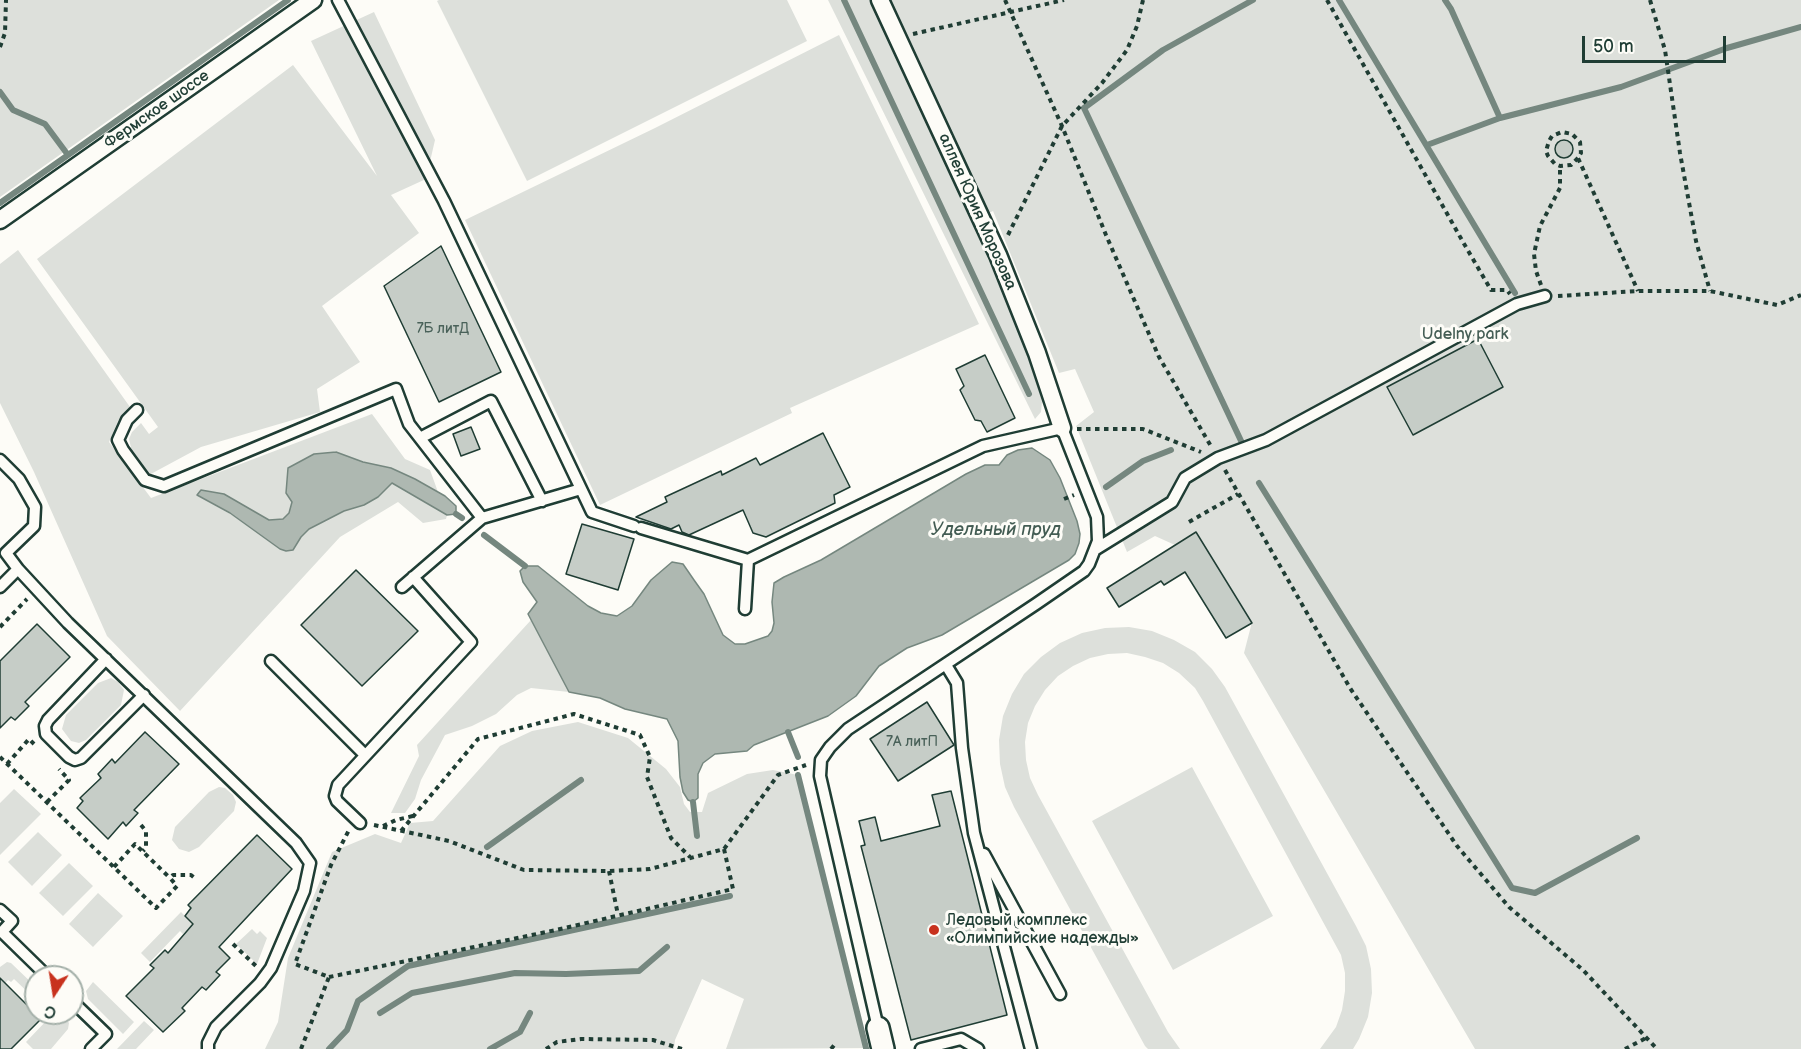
<!DOCTYPE html>
<meta charset="utf-8">
<style>
body{margin:0}
#map{position:relative;width:1801px;height:1049px;overflow:hidden;background:#fdfcf7;font-family:"Balsamiq Sans",sans-serif}
canvas{display:block}
.north{position:absolute;left:24px;top:965px;width:60px;height:60px;box-sizing:border-box;background:#fdfcf7;border:2px solid #a4b0a9;border-radius:50%;rotate:192deg;font-size:16px;font-weight:700;line-height:24px;text-align:center;color:#1f3d34}
.north::after{content:'';display:block;margin:auto;width:21px;height:27px;background:#c8321e;clip-path:polygon(50% 0,100% 100%,50% 72%,0 100%)}
.scale{position:absolute;left:1582px;top:36px;width:144px;height:27px;box-sizing:border-box;border:3px solid #1f3d34;border-top:0;padding-left:8px;font-size:18px;line-height:21px;white-space:nowrap;color:#1f3d34;-webkit-text-stroke:4px #fdfcf7;paint-order:stroke}
</style>
<div id="map">
<canvas width="1801" height="1049"></canvas>
<div class="north">С</div>
<div class="scale">50 m</div>
</div>
<script>
const c = document.querySelector('canvas').getContext('2d');
c.lineJoin = 'round';
function paint(path, color) {
  c.fillStyle = color;
  c.fill(path, 'evenodd');
}
function poly(rows) {
  const path = new Path2D();
  for (const r of rows) {
    if (r.length === 3) {
      path.moveTo(r[0] + r[2], r[1]);
      path.arc(r[0], r[1], r[2], 0, 2 * Math.PI);
      continue;
    }
    path.moveTo(r[0], r[1]);
    for (let i = 2; i < r.length; i += 2) path.lineTo(r[i], r[i + 1]);
  }
  return path;
}
function strokePath(path, color, width, dash) {
  c.strokeStyle = color;
  c.lineWidth = width;
  c.lineCap = dash ? 'butt' : 'round';
  c.setLineDash(dash || []);
  c.stroke(path);
}
function drawText(font, color, halo, rows, align = 'center') {
  c.font = font + ' "Balsamiq Sans",sans-serif';
  c.lineWidth = 6;
  c.setLineDash([]);
  c.textBaseline = 'middle';
  c.strokeStyle = halo;
  c.fillStyle = color;
  for (const [text, x, y, turn = 0] of rows) {
    c.save();
    c.translate(x, y);
    c.rotate((+turn || 0) * Math.PI / 180);
    c.textAlign = isNaN(turn) ? turn : align;
    if (halo) c.strokeText(text, 0, 0);
    c.fillText(text, 0, 0);
    c.restore();
  }
}
const green = poly([
 [0,0,279,0,0,197],
 [439,0,787,0,807,41,527,181,437,1],
 [828,0,1801,0,1801,1049,1475,1049,1244,653,1252,622,1196,532,1175,545,1155,536,1127,552,1076,426,1094,412,1075,369,1059,373,993,211,972,221,1029,356,1042,402,1041,412,1035,419],
 [374,12,435,140,426,179,391,195,419,233,322,306,360,362,317,389,320,412,201,447,149,475,132,452,129,439,132,432,141,423,149,434,158,427,37,259,293,65,377,176,311,41],
 [839,35,979,324,790,408,792,413,600,505,465,220,655,128],
 [18,250,130,407,118,421,109,442,151,498,372,414,405,459,430,470,438,492,391,468,363,462,292,502,289,513,283,519,269,520,224,494,197,495,293,550,301,537,309,529,344,511,364,505,378,497,392,483,447,515,446,519,423,523,398,502,340,537,180,711,107,636,34,472,0,403,0,264],
 [531,620,569,692,531,688,517,695,496,714,472,726,445,735,421,780,415,799,405,813,391,813,419,756,417,745],
 [1129,627,1152,631,1174,640,1195,652,1212,669,1225,687,1356,926,1366,946,1371,969,1372,993,1368,1017,1359,1039,1353,1049,1320,1049,1336,1027,1342,1010,1345,991,1345,973,1341,955,1203,701,1195,688,1179,673,1163,663,1145,657,1127,653,1108,654,1090,658,1073,666,1058,676,1045,690,1035,706,1028,723,1025,742,1026,760,1030,778,1038,795,1168,1032,1180,1049,1148,1049,1145,1046,1014,807,1005,787,1000,764,999,740,1003,716,1012,694,1024,674,1041,657,1060,643,1082,633,1105,628],
 [111,678,118,682,124,690,121,705,86,740,79,743,71,741,62,729,66,715,98,683],
 [578,722,628,738,666,769,680,787,684,804,690,812,702,812,708,793,747,774,773,770,798,775,866,1048,726,1049,744,999,702,979,675,1040,674,1049,265,1049,278,1022,288,958,332,852,375,834,401,843,410,823,433,821,500,746,532,731],
 [1192,767,1273,916,1173,970,1092,821],
 [219,787,225,788,233,795,236,802,234,811,199,847,189,852,179,849,172,840,175,827,209,792],
 [14,789,41,814,0,855,0,803],
 [38,832,62,855,32,886,8,862],
 [69,863,93,886,63,916,39,893],
 [98,893,123,916,93,947,69,924],
 [181,912,193,924,183,934,180,931,150,962,141,953],
 [252,929,257,934,260,931,267,938,257,964,236,944],
 [7,962,11,963,36,987,36,1000,14,979,11,982,8,980,0,989,0,967],
 [93,982,134,1022,123,1034,88,999,86,991],
 [49,1013,63,1013,69,1023,68,1029,51,1049,33,1049,26,1042,48,1019,46,1017],
 [144,1021,154,1030,136,1049,117,1049]
]);
const water = poly([
 [1032,448,1050,460,1060,478,1077,521,1080,534,1079,543,1075,554,1069,560,942,635,907,648,879,666,856,696,828,716,754,745,747,751,715,754,703,763,698,774,698,798,693,802,688,800,683,792,680,777,678,741,667,719,625,709,600,698,569,692,528,614,537,602,523,582,520,571,525,566,538,566,588,606,601,613,617,616,632,606,651,580,672,562,683,564,694,580,704,594,723,635,735,644,745,644,768,636,772,631,774,623,772,602,774,583,784,577,821,560,966,474,985,465,999,465,1007,455,1018,450,1032,448],
 [336,452,363,462,391,468,415,479,445,496,456,506,456,514,447,515,392,483,378,497,364,505,344,511,309,529,301,537,293,550,286,551,280,549,230,513,197,495,201,490,224,494,269,520,283,519,289,513,292,502,286,493,288,468,314,454,336,452]
]);
const stream = poly([
 [844,0,1029,394],
 [1339,0,1515,293],
 [1445,0,1451,9,1500,118],
 [0,92,13,110,45,124,68,155],
 [1427,145,1500,118,1621,87,1727,48,1801,27],
 [0,203,288,0],
 [1243,445,1084,108,1163,50,1253,0],
 [1259,483,1512,888,1535,893,1637,838],
 [1106,487,1143,461,1171,450],
 [456,514,462,518],
 [484,535,525,566],
 [788,732,798,757],
 [798,775,866,1048],
 [693,802,697,836],
 [487,847,581,780],
 [380,1013,412,993,515,973,566,974,639,971,667,947],
 [329,1049,347,1030,358,1001,408,966,730,896],
 [490,1049,520,1032,530,1013]
]);
const building = poly([
 [1564,149,9],
 [441,246,501,372,439,402,384,286,441,246],
 [1478,339,1503,387,1413,435,1387,387,1478,339],
 [985,355,1015,418,987,432,981,421,975,420,960,390,964,386,956,369,985,355],
 [471,427,480,449,461,456,453,434,471,427],
 [823,433,850,487,834,495,835,503,766,537,753,533,743,510,689,535,682,532,679,525,671,529,636,517,667,502,665,497,721,471,722,475,756,458,760,465,823,433],
 [582,524,634,539,618,590,566,574,582,524],
 [1196,532,1252,623,1226,638,1185,572,1164,585,1161,581,1119,607,1107,588,1196,532],
 [356,570,418,631,362,686,301,625,356,570],
 [37,624,70,657,25,702,29,706,15,720,11,717,0,728,0,661,37,624],
 [927,702,954,745,898,781,870,739,927,702],
 [145,732,179,764,134,810,138,813,126,826,123,822,108,839,77,808,83,801,80,798,101,778,98,774,112,759,115,763,145,732],
 [951,791,1007,1015,911,1040,861,846,865,845,859,821,875,817,881,841,940,826,932,795,951,791],
 [257,835,292,869,219,947,230,958,216,972,220,975,206,990,202,987,182,1008,185,1011,163,1032,126,996,154,968,150,965,165,950,168,953,193,924,185,916,191,908,188,905,257,835],
 [0,978,41,1019,11,1049,0,1049,0,978]
]);
const path = poly([
 [1005,0,1062,126,1106,235,1159,357,1212,448],
 [1327,0,1463,242,1491,290,1507,290,1510,294],
 [1650,0,1665,50,1680,153,1696,241,1710,291],
 [913,34,1064,0],
 [0,47,5,33,6,0],
 [1578,158,1571,165,1560,166,1555,164,1548,156,1546,151,1549,141,1552,136,1562,132,1572,134,1580,142,1581,153,1578,158,1638,291],
 [1008,235,1062,126,1102,83,1127,50,1137,26,1143,0],
 [1541,285,1536,271,1534,254,1540,226,1560,188,1560,166],
 [1558,296,1638,291,1710,291,1777,305,1801,295],
 [1077,429,1143,429,1201,452],
 [1225,470,1350,688,1457,846,1509,907,1583,970,1657,1049],
 [1064,499,1074,495],
 [1189,522,1238,494],
 [0,627,27,599],
 [0,757,156,908,177,886,170,878,173,875,191,875,196,879],
 [7,764,29,739,34,744],
 [47,802,69,780,59,769],
 [141,825,146,831,146,848,143,851],
 [374,825,449,841,524,870,609,871,650,869,724,849,778,775,806,765],
 [383,826,396,820,413,816],
 [401,831,478,739,574,714,640,735,650,757,647,777,671,838,690,857],
 [114,867,135,844,170,878],
 [609,871,618,915],
 [233,944,257,967],
 [329,977,556,930,733,889,724,849],
 [301,1049,329,977,295,964,331,865,349,830],
 [546,1049,557,1042,581,1039,653,1040,682,1049],
 [831,1049,836,1043],
 [1625,1049,1648,1037]
]);
const service = poly([
 [338,0,444,201,592,512,634,526],
 [137,410,127,420,118,440,123,450,145,480,164,486,396,389,409,424,482,518],
 [420,438,491,401,542,501],
 [0,460,19,479,35,507,34,526,6,553,18,569,0,587],
 [641,528,748,560,983,446,1062,428,1097,517,1098,541,1089,564,1084,571,1036,604,848,729,830,747,821,760,820,776,878,1028],
 [1096,549,1172,502,1185,478,1218,458,1266,440,1517,304,1545,296],
 [18,569,68,623,296,843,310,863,304,891,271,968,260,983,216,1027,208,1043,208,1049],
 [402,587,482,518,581,489],
 [745,609,748,560],
 [106,659,48,720,45,726,46,734,69,757,75,760,81,758,144,695],
 [271,661,365,755],
 [946,665,957,683,962,748,974,833,1031,1049],
 [360,823,337,801,335,796,338,785,471,642,413,577],
 [984,854,1060,994],
 [0,910,12,921,2,932,48,977],
 [72,1001,106,1034,91,1049],
 [921,1049,961,1039,978,1049]
]);
const pedestrian = poly([
 [880,0,998,255,1037,353,1062,428],
 [0,220,313,0]
]);
const minor = poly([
 [878,1028,883,1049]
]);
const markers = [
 [934,930,6,"#c8321e"]
];
const numberNames = [
 ["7Б литД",443,329],
 ["7А литП",912,742]
];
const streetNames = [
 ["Фермское шоссе",157,110,-35],
 ["аллея Юрия Морозова",977,212,66]
];
const parkNames = [
 ["Udelny park",1465,335]
];
const poiNames = [
 ["Ледовый комплекс",946,921],
 ["«Олимпийские надежды»",946,939]
];
const waterNames = [
 ["Удельный пруд",996,530]
];
paint(green, '#dde0db');
paint(water, '#aeb8b1');
strokePath(water, '#75877f', 1.5);
strokePath(stream, '#75877f', 6);
paint(building, '#c6cdc7');
strokePath(building, '#1f3d34', 1.5);
strokePath(service, '#1f3d34', 15);
strokePath(pedestrian, '#1f3d34', 21);
strokePath(minor, '#1f3d34', 26);
strokePath(path, '#1f3d34', 4, [4.5, 4.5]);
strokePath(service, '#fdfcf7', 10);
strokePath(pedestrian, '#fdfcf7', 16);
strokePath(minor, '#fdfcf7', 21);
for (const [x, y, r, color] of markers) {
  const dot = new Path2D();
  dot.arc(x, y, r, 0, 2 * Math.PI);
  c.fillStyle = color;
  c.fill(dot);
  strokePath(dot, '#fdfcf7', 2);
}
drawText('14px', '#496159', null, numberNames);
drawText('16px', '#1f3d34', '#fdfcf7', streetNames);
drawText('16px', '#455e55', '#fdfcf7', parkNames);
drawText('16px', '#1f3d34', '#fdfcf7', poiNames, 'left');
drawText('italic 18px', '#435c53', '#fdfcf7', waterNames);
</script>
